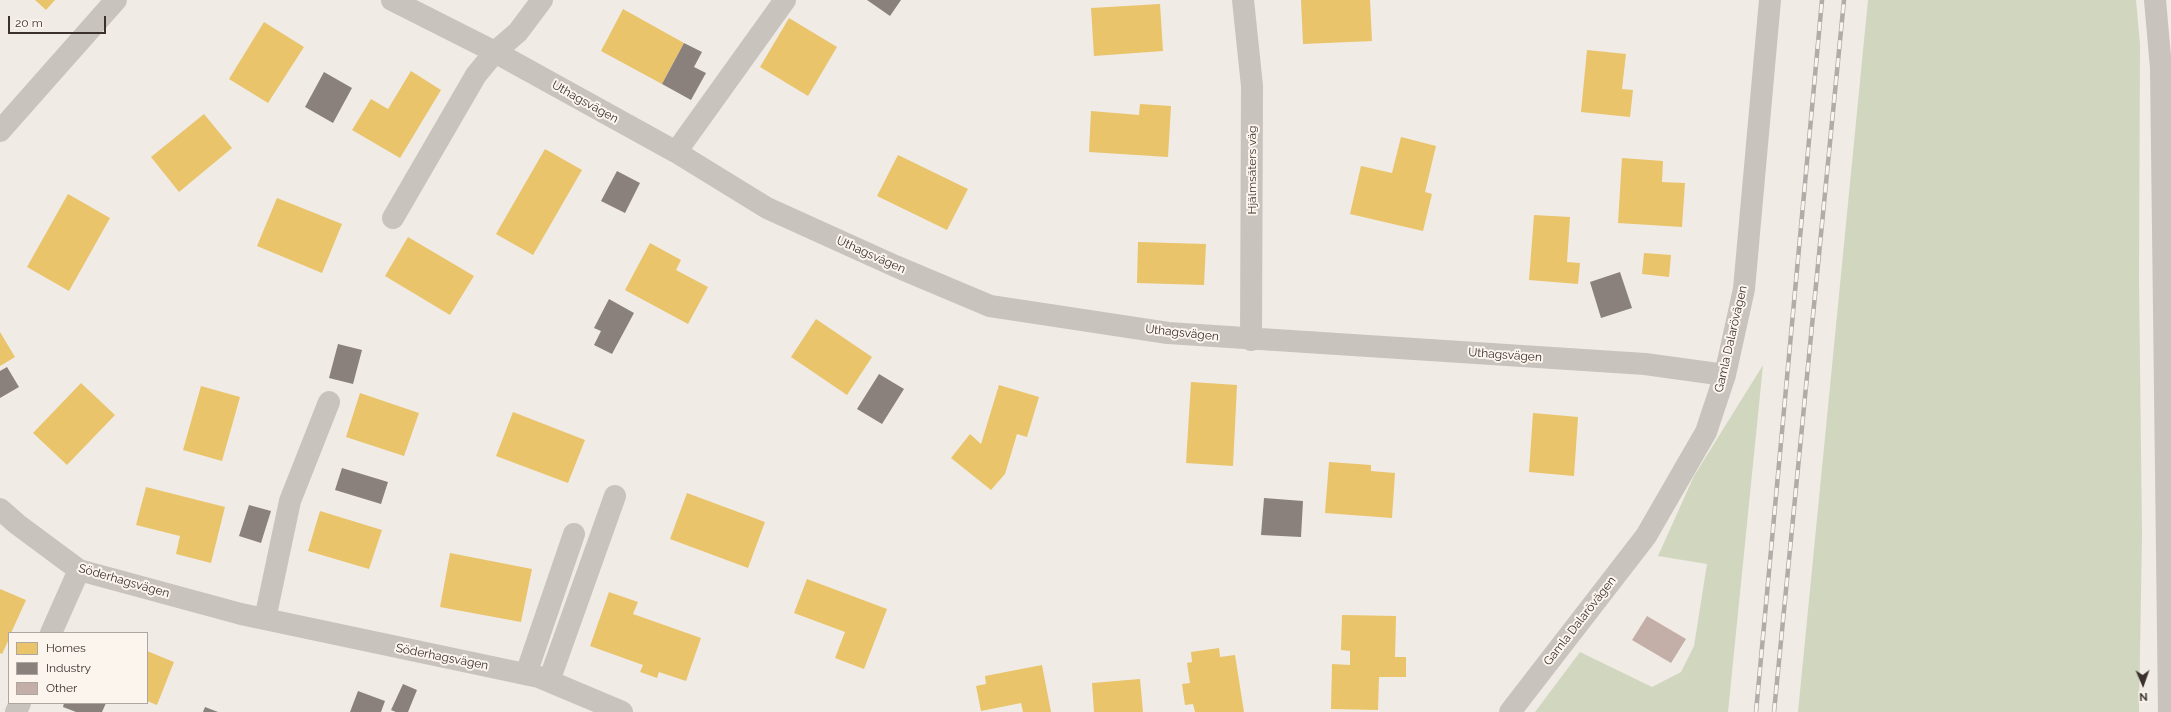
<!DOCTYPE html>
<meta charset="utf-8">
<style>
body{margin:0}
#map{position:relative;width:2171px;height:712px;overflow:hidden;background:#f0ebe5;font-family:Raleway,sans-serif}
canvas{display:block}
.legend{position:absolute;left:8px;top:632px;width:140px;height:72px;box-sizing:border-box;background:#fbf5ee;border:1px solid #aea6a0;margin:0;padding:5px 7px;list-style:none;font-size:12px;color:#3b302b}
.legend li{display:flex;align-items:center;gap:8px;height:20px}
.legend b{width:20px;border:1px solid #aea6a0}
.north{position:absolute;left:2123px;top:664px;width:40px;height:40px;-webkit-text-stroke:3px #fbf5ee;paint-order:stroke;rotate:178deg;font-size:11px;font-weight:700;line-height:16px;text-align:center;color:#3b302b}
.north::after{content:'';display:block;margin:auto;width:14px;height:18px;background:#3b302b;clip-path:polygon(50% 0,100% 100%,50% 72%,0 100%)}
.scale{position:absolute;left:8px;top:16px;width:98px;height:18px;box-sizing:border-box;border:2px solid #3b302b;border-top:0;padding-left:5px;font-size:12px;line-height:14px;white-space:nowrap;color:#3b302b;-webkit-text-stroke:3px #fbf5ee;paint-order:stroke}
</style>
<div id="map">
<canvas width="2171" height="712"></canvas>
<ul class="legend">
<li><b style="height:11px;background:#e9c46a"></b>Homes</li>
<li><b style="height:11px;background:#8a817c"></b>Industry</li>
<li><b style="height:11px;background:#c3afa7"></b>Other</li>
</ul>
<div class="north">N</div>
<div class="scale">20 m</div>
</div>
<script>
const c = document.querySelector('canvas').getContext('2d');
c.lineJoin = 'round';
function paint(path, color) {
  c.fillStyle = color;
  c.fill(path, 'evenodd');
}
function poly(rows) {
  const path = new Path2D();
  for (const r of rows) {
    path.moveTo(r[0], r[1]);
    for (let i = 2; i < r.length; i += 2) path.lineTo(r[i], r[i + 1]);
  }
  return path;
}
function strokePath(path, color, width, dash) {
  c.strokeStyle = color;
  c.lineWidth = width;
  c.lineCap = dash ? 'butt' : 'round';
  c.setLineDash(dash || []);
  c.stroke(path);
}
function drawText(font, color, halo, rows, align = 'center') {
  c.font = font + ' Raleway,sans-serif';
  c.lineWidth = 4;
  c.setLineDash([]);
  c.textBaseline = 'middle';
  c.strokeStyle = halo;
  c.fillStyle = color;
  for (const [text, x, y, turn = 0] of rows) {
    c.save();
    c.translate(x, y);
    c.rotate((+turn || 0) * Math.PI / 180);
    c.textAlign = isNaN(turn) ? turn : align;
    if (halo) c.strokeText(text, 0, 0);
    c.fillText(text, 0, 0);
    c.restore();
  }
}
const green = poly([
 [1868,0,2136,0,2140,44,2139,278,2142,535,2139,712,1798,712],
 [1763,365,1728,712,1535,712,1580,652,1652,687,1681,672,1694,646,1707,564,1658,556,1694,476]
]);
const homes = poly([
 [35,0,55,0,46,10],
 [1301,0,1370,0,1372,41,1303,44],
 [1160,4,1163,51,1094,56,1091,8],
 [623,9,684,43,662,84,601,51],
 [789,18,837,47,808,96,760,67],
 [264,22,304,47,268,103,229,79],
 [1587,50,1626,54,1622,89,1633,90,1630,117,1581,112],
 [411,71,441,90,400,158,352,130,371,99,388,109],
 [1140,104,1171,106,1168,157,1089,152,1091,111,1139,115],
 [204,114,232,148,179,192,151,157],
 [1401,137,1436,146,1425,192,1432,194,1423,231,1350,214,1361,166,1392,173],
 [545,149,582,170,533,255,496,234],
 [898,155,968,189,947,230,877,196],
 [1622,158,1663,161,1662,182,1685,183,1682,227,1618,223],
 [68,194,110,218,69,291,27,267],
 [277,198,342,224,322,273,257,246],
 [1534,215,1570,217,1567,262,1580,263,1578,284,1529,280],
 [408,237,474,276,450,315,385,276],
 [1138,242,1206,244,1204,285,1137,283],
 [650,243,681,260,676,270,708,287,688,324,625,290],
 [1644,253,1671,255,1669,277,1642,274],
 [816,319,872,357,847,395,791,357],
 [0,332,15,357,0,366],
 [1191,382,1237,385,1233,466,1186,463],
 [81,383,115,415,67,465,33,433],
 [999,385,1039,397,1027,437,1017,434,1005,474,991,490,951,458,970,434,981,444],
 [201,386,240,397,222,461,183,450],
 [360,393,419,413,404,456,346,437],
 [513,412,585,440,568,483,496,456],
 [1533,413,1578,417,1574,476,1529,472],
 [1329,462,1371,465,1371,471,1395,473,1392,518,1325,513],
 [146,487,225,507,211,563,176,554,180,536,136,525],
 [687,493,765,522,748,568,670,539],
 [320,511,382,530,369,569,308,551],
 [450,553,532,569,521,622,440,607],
 [807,579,887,609,864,669,835,658,845,632,794,613],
 [0,589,26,600,11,633,9,633,9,639,2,654,0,653],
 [609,592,638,602,633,614,701,638,686,681,659,672,657,678,640,672,643,665,590,646],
 [1342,615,1396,616,1395,657,1406,657,1406,677,1379,677,1378,710,1331,709,1332,664,1350,665,1350,651,1341,650],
 [1219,648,1220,657,1235,655,1244,712,1195,712,1193,704,1185,705,1182,684,1190,683,1187,663,1192,662,1191,652],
 [147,651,174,662,157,705,147,701],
 [1042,665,1051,712,1023,712,1021,703,981,711,976,686,986,684,985,676],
 [1140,679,1143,712,1094,712,1092,683]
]);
const industry = poly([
 [867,0,901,0,890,16],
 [684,43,702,52,694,67,706,73,691,100,662,84],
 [324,72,352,88,333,123,305,107],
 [617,171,640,183,625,213,601,201],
 [1620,272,1632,308,1601,318,1590,282],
 [609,299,634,313,612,354,594,345,601,331,594,328],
 [338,344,362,350,353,384,329,378],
 [7,367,19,387,0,398,0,371],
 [879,374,904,389,882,424,857,409],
 [342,468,388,482,381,504,335,490],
 [1264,498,1303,501,1301,537,1261,535],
 [249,505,271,511,261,543,239,536],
 [403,684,417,690,408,712,396,712,391,710],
 [358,691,385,701,381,712,350,712],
 [64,703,106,703,102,712,76,712,63,707],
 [205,707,218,712,203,712]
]);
const building = poly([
 [1647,616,1686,639,1671,663,1632,640]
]);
const minor = poly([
 [392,0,495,52,676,152,767,208,895,266,990,306,1168,333,1645,364,1725,375],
 [1243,0,1252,86,1251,340],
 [2155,0,2161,68,2169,712],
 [0,131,116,0],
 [676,152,785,0],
 [393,218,476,75,495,52,518,32,542,0],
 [0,509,17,524,79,570,241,614,539,677,622,712],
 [265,619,290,501,329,402],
 [51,633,79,570],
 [526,674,574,534],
 [549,681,615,496],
 [16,712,20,703],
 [1510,712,1646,536,1706,432,1725,375,1744,289,1770,0]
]);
const rail = poly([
 [1756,712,1822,0],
 [1774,712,1844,0]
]);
const streetNames = [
 ["Uthagsvägen",585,102,29],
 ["Hjälmsäters väg",1252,170,-90],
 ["Uthagsvägen",871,255,24],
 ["Uthagsvägen",1182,333,6],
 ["Gamla Dalarövägen",1731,339,-77],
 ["Uthagsvägen",1505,355,4],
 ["Söderhagsvägen",124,581,16],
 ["Gamla Dalarövägen",1580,621,-52],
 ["Söderhagsvägen",442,657,11]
];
paint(green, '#d1d6bf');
paint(homes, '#e9c46a');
paint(industry, '#8a817c');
paint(building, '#c3afa7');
strokePath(minor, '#c9c3be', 22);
strokePath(rail, '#b1aca8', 4.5);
strokePath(rail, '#fbf5ee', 3, [9]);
drawText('12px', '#3b302b', '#fbf5ee', streetNames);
</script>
